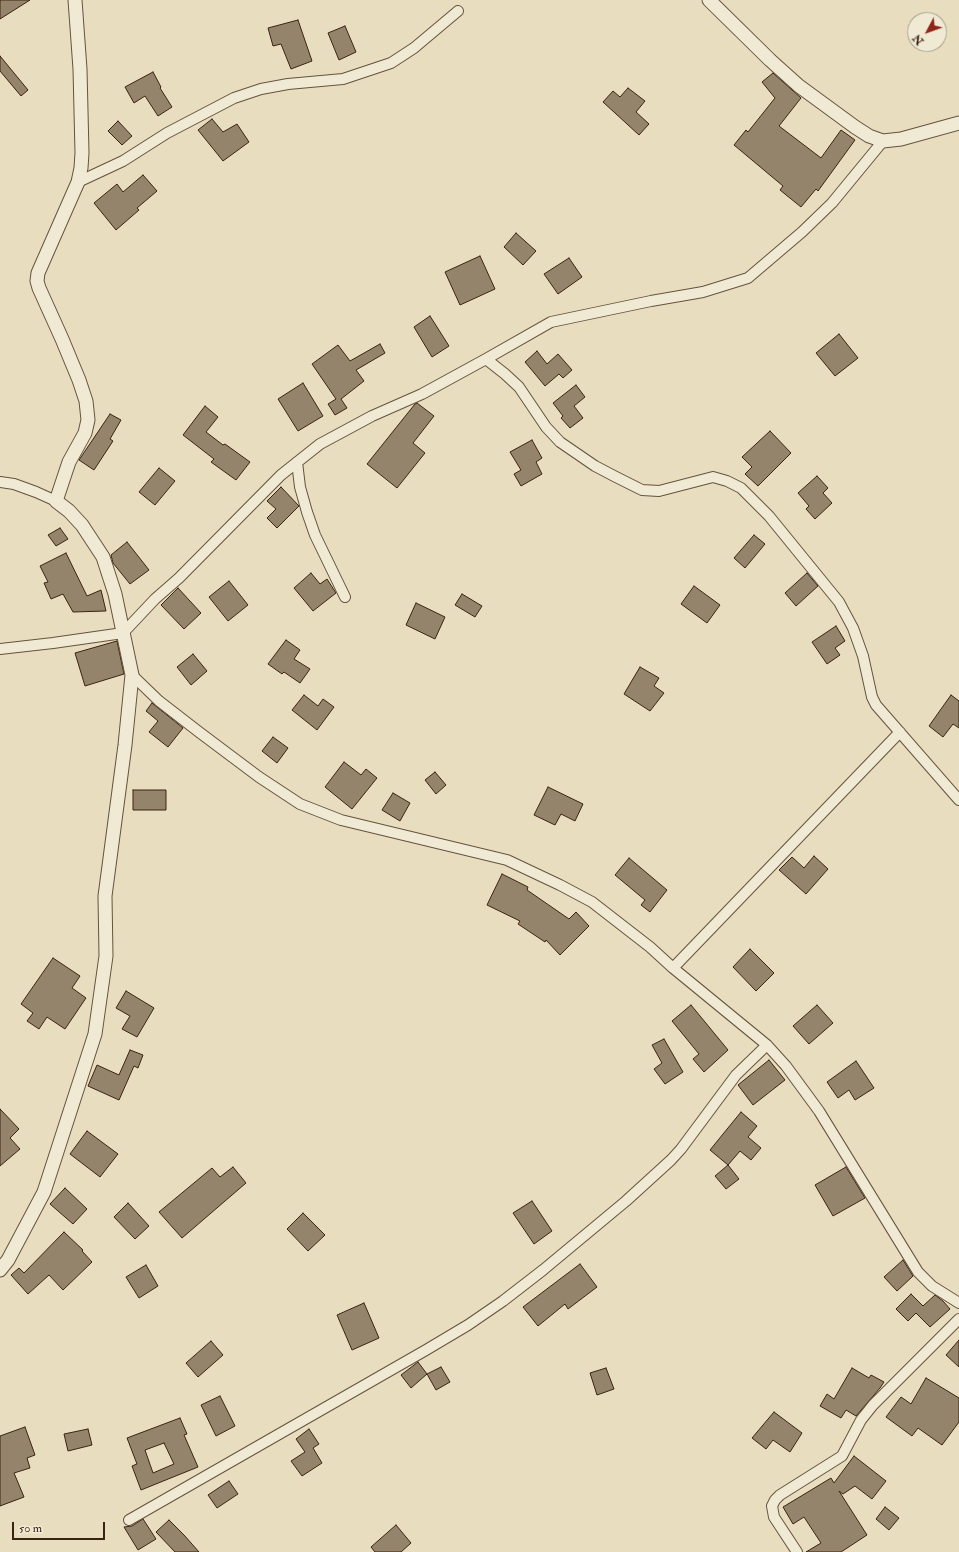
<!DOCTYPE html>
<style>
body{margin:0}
#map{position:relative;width:959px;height:1552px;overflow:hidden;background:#e8debf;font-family:"IM FELL Double Pica",serif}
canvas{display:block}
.north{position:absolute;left:907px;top:12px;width:40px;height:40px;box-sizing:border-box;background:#f0ead5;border:1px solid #a89a87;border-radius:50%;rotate:229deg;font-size:11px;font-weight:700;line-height:16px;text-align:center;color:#3b2312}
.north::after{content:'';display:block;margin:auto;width:14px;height:18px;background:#8f2418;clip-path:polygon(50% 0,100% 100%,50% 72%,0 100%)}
.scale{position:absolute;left:12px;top:1522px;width:93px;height:18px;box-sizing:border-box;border:2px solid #3b2312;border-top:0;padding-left:5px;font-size:12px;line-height:14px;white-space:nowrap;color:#3b2312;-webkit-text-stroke:3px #f0ead5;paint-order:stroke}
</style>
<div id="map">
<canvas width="959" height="1552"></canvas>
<div class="north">N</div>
<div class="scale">50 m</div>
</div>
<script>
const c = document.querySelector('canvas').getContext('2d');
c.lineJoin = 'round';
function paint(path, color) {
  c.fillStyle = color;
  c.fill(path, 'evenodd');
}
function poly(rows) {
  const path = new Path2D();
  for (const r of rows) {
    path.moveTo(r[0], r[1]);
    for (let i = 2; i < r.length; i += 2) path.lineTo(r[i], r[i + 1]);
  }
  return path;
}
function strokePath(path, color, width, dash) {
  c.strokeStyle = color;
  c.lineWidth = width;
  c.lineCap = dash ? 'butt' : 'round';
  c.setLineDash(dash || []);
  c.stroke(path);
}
const building = poly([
 [0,0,30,0,0,19,0,0],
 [298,20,312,61,291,69,281,44,273,46,268,28,298,20],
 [345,26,356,52,339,60,328,33,345,26],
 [0,56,28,90,21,96,0,71,0,56],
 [153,72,161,87,160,88,172,107,158,116,145,96,134,103,125,87,153,72],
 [773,73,801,98,779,126,821,158,841,130,855,140,818,191,816,189,801,207,780,190,783,186,734,145,746,130,748,132,775,98,762,82,773,73],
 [628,88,645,101,636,112,649,124,639,135,603,102,613,91,620,97,628,88],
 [212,119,223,132,237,124,249,142,223,161,198,130,212,119],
 [118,121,132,136,122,145,108,131,118,121],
 [143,175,157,191,137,208,139,210,116,230,94,203,117,184,123,192,143,175],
 [516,233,536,251,523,265,504,247,516,233],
 [480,256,495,289,460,305,445,272,480,256],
 [569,258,582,277,558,294,544,274,569,258],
 [430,316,449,346,432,357,414,327,430,316],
 [839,334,858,358,835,376,816,353,839,334],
 [380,344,385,353,356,370,364,381,341,399,347,408,335,415,328,404,336,399,312,364,338,345,350,361,380,344],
 [537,351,547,364,558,354,572,370,563,378,559,374,545,386,525,362,537,351],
 [303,383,323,416,298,431,278,399,303,383],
 [576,385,585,397,574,406,583,418,570,428,561,418,563,416,553,403,576,385],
 [417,403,434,416,413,443,425,453,397,488,367,464,415,404,417,403],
 [205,406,218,417,206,432,223,445,225,444,250,462,236,480,211,462,214,459,183,435,205,406],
 [110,414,121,420,110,439,113,441,94,470,79,460,110,414],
 [770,431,791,453,758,486,745,474,752,467,742,457,770,431],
 [532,440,542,458,536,462,542,474,521,486,514,474,521,470,510,452,532,440],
 [159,468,175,481,155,505,139,492,159,468],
 [817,476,828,488,823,493,832,503,815,519,806,509,809,506,798,493,817,476],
 [281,487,299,506,277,528,267,518,276,509,267,501,281,487],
 [60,528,68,539,56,546,48,535,60,528],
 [754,535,765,544,745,568,734,558,754,535],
 [127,542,149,570,130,584,113,563,111,555,127,542],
 [66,553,87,596,101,590,106,611,73,612,63,594,51,599,44,583,48,582,40,566,66,553],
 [311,573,320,584,327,579,336,593,313,611,294,588,311,573],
 [807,573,818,586,796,606,785,593,807,573],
 [229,581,248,605,228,621,209,597,229,581],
 [694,586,720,605,707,623,681,604,694,586],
 [178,588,201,613,184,629,161,605,178,588],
 [462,594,482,606,475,617,455,605,462,594],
 [416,603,445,617,435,639,406,625,416,603],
 [836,626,845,641,835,648,840,655,827,664,812,642,836,626],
 [286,640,300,650,294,659,310,669,300,683,284,672,282,674,268,664,286,640],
 [117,641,124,674,85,686,75,653,117,641],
 [193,654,207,671,191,685,177,667,193,654],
 [640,667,659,678,654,686,664,693,650,711,624,694,640,667],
 [304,695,318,706,323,699,334,707,317,730,292,710,304,695],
 [951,695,959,701,959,728,953,724,943,737,929,726,951,695],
 [152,703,183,728,168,747,149,732,158,721,146,711,152,703],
 [273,737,288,748,277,763,262,751,273,737],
 [344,762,361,775,366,769,377,778,352,809,325,787,344,762],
 [435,772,446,785,436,794,425,780,435,772],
 [548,787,583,804,575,821,561,814,555,825,534,815,548,787],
 [133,790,166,790,166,810,133,810,133,790],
 [393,793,410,803,400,821,382,810,393,793],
 [814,856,828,869,806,894,779,870,792,857,804,868,814,856],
 [629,858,667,890,650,912,641,905,645,900,615,875,629,858],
 [502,874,528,887,527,890,569,919,576,912,589,926,560,955,546,940,545,942,518,924,520,921,487,905,502,874],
 [750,949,774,973,756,991,733,967,750,949],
 [53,958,80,976,72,988,86,998,65,1029,47,1017,39,1029,27,1021,33,1013,21,1004,53,958],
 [126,991,154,1008,137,1037,122,1029,130,1016,116,1008,126,991],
 [691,1005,728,1050,704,1072,693,1059,699,1054,672,1021,691,1005],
 [817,1005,833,1023,809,1044,793,1026,817,1005],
 [664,1039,683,1072,665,1084,654,1069,662,1063,652,1045,664,1039],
 [130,1050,143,1055,138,1068,134,1066,119,1100,88,1086,97,1065,119,1075,130,1050],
 [769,1060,785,1080,753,1105,738,1085,769,1060],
 [856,1061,874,1088,855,1100,849,1090,838,1098,827,1082,856,1061],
 [0,1109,19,1129,10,1138,20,1149,0,1166,0,1109],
 [741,1112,757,1126,748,1137,761,1148,751,1160,740,1151,728,1165,710,1150,741,1112],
 [87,1131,118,1154,100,1177,70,1154,87,1131],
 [728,1165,739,1179,726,1189,715,1176,728,1165],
 [233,1167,246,1183,182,1238,159,1212,212,1168,220,1177,233,1167],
 [846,1167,865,1198,833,1216,815,1185,846,1167],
 [65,1188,87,1209,73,1224,50,1204,65,1188],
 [532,1201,552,1231,534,1244,513,1213,532,1201],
 [128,1203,149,1226,135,1239,114,1217,128,1203],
 [303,1213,325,1235,308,1251,287,1229,303,1213],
 [64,1232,83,1250,82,1251,92,1262,63,1290,49,1275,28,1294,11,1275,19,1268,24,1273,64,1232],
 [903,1260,913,1276,897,1291,884,1277,903,1260],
 [580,1264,597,1287,568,1309,565,1304,538,1326,523,1307,580,1264],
 [146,1265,158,1286,139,1298,126,1277,146,1265],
 [911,1294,923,1306,935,1295,943,1301,950,1309,930,1327,916,1313,908,1321,896,1309,911,1294],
 [364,1303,379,1338,352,1350,337,1315,364,1303],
 [959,1340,959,1367,946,1355,959,1340],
 [211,1341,223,1355,198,1377,186,1363,211,1341],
 [418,1362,427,1374,411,1388,401,1375,418,1362],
 [441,1367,450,1382,436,1390,427,1374,441,1367],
 [606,1368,614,1389,597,1395,590,1373,606,1368],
 [852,1368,869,1378,871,1375,884,1382,880,1388,856,1416,846,1410,841,1418,820,1406,827,1394,834,1399,852,1368],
 [926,1378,959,1398,959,1422,942,1445,918,1428,912,1436,886,1417,901,1397,911,1404,926,1378],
 [220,1396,235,1426,216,1436,201,1405,220,1396],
 [774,1412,802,1433,790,1452,773,1440,766,1449,752,1438,774,1412],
 [180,1418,187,1434,184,1435,198,1467,141,1490,132,1466,137,1464,127,1438,180,1418],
 [164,1443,174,1464,153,1473,145,1450,164,1443],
 [25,1427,35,1455,27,1458,30,1468,14,1473,24,1497,0,1506,0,1436,25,1427],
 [88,1429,92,1445,68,1451,64,1434,88,1429],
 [309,1429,319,1444,313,1448,322,1463,302,1476,291,1461,305,1452,296,1439,309,1429],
 [854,1456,886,1481,872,1499,855,1486,843,1494,839,1491,867,1535,841,1552,806,1552,821,1543,804,1517,793,1524,783,1507,831,1478,834,1483,854,1456],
 [229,1481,238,1494,217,1508,208,1495,229,1481],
 [885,1507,899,1518,889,1530,876,1519,885,1507],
 [143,1519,156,1539,138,1550,124,1527,132,1526,143,1519],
 [169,1520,184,1535,199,1552,175,1552,156,1532,169,1520],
 [396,1525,411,1543,401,1552,375,1552,371,1547,396,1525]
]);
const minor = poly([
 [78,182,123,161,167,133,234,98,261,89,288,84,343,79,391,63,414,48,458,11],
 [486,359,505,374,519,387,546,427,560,442,595,466,616,477,642,490,659,491,713,477,727,481,741,488,769,516,839,602,853,628,863,656,872,697,876,705,959,800],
 [297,462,300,487,307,512,315,535,345,597],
 [0,482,14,484,36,492,56,501],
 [0,649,53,643,123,633,155,599,179,578,281,475,320,444,372,416,422,394,486,359,551,322,651,301,703,292,748,278,802,232,832,203,883,141],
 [132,675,159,701,199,732,259,777,300,804,341,820,507,860,560,885,592,902,650,947,673,968,767,1045,786,1066,819,1111,918,1272,932,1286,959,1303],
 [673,968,900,732],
 [129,1520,426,1350,468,1325,503,1301,543,1270,626,1201,671,1160,681,1149,736,1075,767,1045],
 [797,1552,774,1517,772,1506,775,1500,780,1495,842,1456,861,1420,873,1405,959,1319]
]);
const tertiary = poly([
 [709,0,770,60,799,86,855,127,869,136,883,141,901,139,959,123],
 [0,1270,8,1260,44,1192,95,1034,106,956,105,896,125,745,132,675,115,594,103,557,82,525,69,511,56,501,69,462,85,433,88,420,86,401,79,380,62,339,39,288,37,281,38,273,78,182,81,168,82,153,80,69,75,0]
]);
paint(building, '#95846c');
strokePath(building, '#3b2312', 1);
strokePath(minor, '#66523d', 12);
strokePath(tertiary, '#66523d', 15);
strokePath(minor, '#f0ead5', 10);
strokePath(tertiary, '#f0ead5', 13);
</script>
